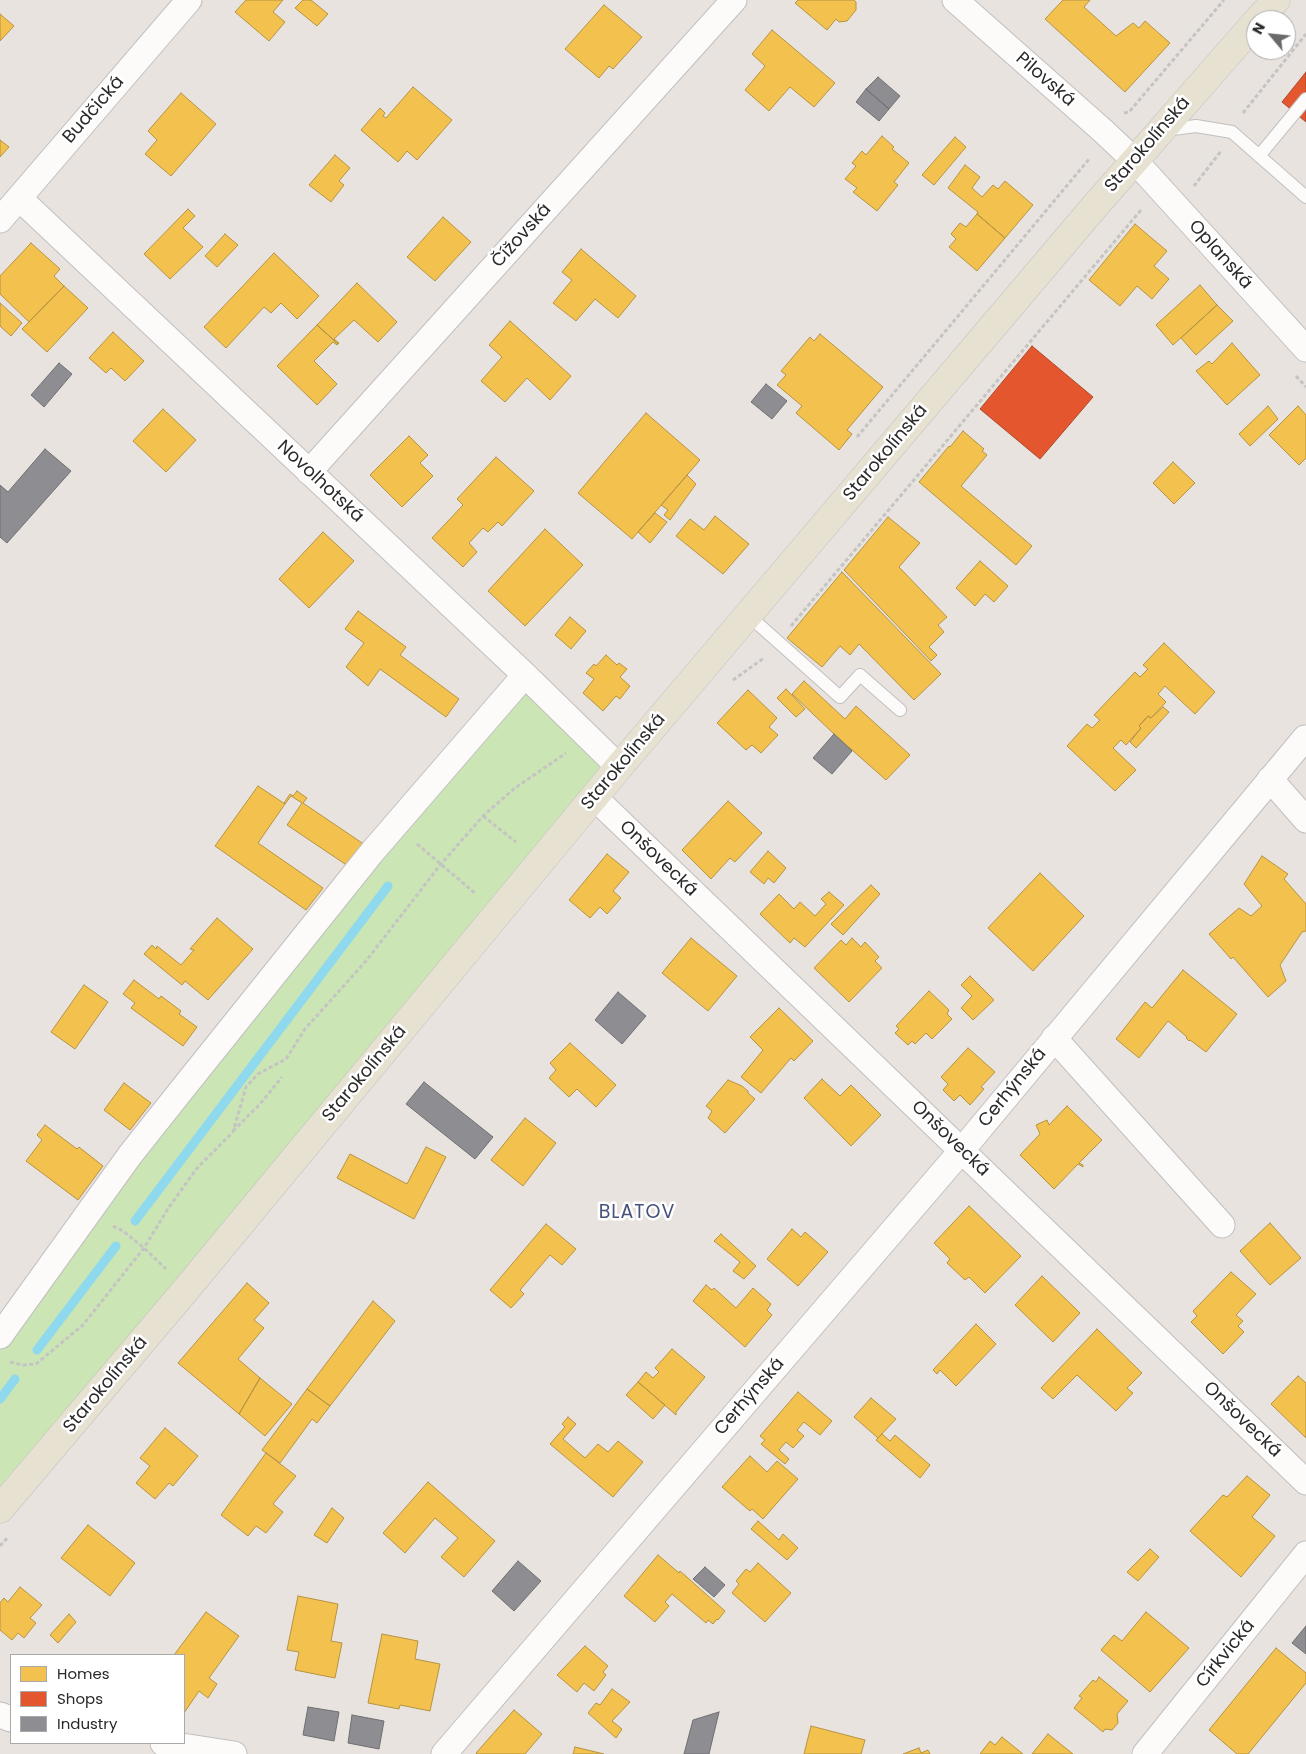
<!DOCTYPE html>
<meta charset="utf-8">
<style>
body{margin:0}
#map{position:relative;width:1306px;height:1754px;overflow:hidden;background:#e8e3de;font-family:Poppins,sans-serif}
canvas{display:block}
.legend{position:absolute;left:10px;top:1654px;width:175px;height:90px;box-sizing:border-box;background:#fff;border:1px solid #a9a9a9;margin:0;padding:6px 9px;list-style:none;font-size:15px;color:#292929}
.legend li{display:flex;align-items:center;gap:10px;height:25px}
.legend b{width:25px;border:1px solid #a9a9a9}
.north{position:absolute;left:1246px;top:10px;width:50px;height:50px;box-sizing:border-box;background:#fff;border:1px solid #a9a9a9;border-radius:50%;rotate:298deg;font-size:14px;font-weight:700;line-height:20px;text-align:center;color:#292929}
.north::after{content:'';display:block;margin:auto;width:18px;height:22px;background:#6c6a68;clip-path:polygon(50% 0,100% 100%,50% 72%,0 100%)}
</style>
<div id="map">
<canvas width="1306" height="1754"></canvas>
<ul class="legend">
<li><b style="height:14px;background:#f2c14e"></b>Homes</li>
<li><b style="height:14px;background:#e4572e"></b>Shops</li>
<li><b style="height:14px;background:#8d8d92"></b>Industry</li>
</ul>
<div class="north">N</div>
</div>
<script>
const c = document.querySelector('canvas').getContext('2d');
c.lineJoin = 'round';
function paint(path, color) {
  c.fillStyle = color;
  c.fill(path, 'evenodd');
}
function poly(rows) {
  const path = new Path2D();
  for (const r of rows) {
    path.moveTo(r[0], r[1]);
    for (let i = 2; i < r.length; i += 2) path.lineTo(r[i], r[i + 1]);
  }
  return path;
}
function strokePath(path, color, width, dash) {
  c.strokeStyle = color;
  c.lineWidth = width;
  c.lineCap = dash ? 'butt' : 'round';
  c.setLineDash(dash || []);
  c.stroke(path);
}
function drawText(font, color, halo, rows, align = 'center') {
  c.font = font + ' Poppins,sans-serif';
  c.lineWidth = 5;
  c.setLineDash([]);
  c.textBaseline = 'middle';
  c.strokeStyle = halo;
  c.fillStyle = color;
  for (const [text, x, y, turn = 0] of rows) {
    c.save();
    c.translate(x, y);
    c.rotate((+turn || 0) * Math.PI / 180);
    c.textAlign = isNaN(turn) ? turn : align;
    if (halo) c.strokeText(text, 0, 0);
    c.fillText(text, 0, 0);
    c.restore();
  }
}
const green = poly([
 [525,675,619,767,0,1507,0,1338]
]);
const homes = poly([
 [246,0,283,0,273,12,285,22,269,41,235,12,246,0],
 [303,0,311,0,328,14,317,26,295,8,303,0],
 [798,0,854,0,856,2,856,10,847,21,839,22,836,19,827,30,795,3,798,0],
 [1063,0,1090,0,1084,7,1116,36,1133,23,1139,28,1145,21,1170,43,1125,92,1045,19,1063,0],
 [604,5,642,37,613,69,609,66,599,78,565,49,604,5],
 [0,14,14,26,0,41,0,14],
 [772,30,835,83,814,107,790,87,769,111,745,90,765,66,752,54,772,30],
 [413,87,452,120,417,160,407,151,398,162,361,130,380,108,385,113,383,116,386,118,413,87],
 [181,93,216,124,171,176,145,154,157,140,148,131,181,93],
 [882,136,894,147,892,149,909,163,894,182,898,185,877,211,853,192,857,188,845,179,856,166,852,163,862,151,866,155,882,136],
 [955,137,966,147,934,185,922,175,955,137],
 [0,140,9,147,0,157,0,140],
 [335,155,350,168,339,181,344,185,331,202,309,185,335,155],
 [965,165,980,177,972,188,982,197,993,185,998,189,1005,181,1033,205,1005,238,977,214,978,212,948,188,965,165],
 [188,209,195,216,183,228,203,247,170,279,144,254,188,209],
 [977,214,1005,238,977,271,949,247,956,239,951,234,960,223,966,227,977,214],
 [443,217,471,242,435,281,407,257,443,217],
 [1135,224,1167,251,1154,266,1169,279,1152,299,1137,286,1120,306,1089,280,1135,224],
 [225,234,238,245,217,267,205,256,225,234],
 [31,243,60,269,54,276,64,286,29,322,0,294,0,276,31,243],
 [581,249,636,296,618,318,595,299,576,321,553,303,572,280,562,272,581,249],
 [274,253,319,296,297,319,281,303,271,313,264,307,226,348,204,327,274,253],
 [357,283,397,322,378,342,354,320,334,339,339,343,338,344,317,325,357,283],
 [1200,285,1217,305,1173,345,1156,325,1200,285],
 [64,286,88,308,47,352,22,329,64,286],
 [0,303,22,323,11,336,0,326,0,303],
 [1217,305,1233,321,1196,355,1181,338,1217,305],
 [510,321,571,376,550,400,527,378,505,402,481,381,502,357,489,345,510,321],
 [317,325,338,344,337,345,333,342,314,361,337,384,317,405,277,366,317,325],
 [113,332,144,361,125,381,111,368,106,373,89,358,113,332],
 [820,334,883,387,847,430,852,434,839,450,796,413,802,406,777,385,786,375,781,371,810,337,814,341,820,334],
 [1232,343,1260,375,1227,405,1196,371,1209,361,1212,364,1232,343],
 [1268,406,1278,419,1250,446,1239,434,1268,406],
 [1298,406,1306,415,1306,458,1299,465,1269,435,1298,406],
 [163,409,196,440,166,472,133,441,163,409],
 [646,413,700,460,632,539,578,493,646,413],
 [963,431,984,449,982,451,987,455,961,486,1032,546,1016,565,919,482,949,446,950,447,963,431],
 [409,436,428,455,420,463,433,476,402,507,370,475,409,436],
 [496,457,534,491,502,526,498,522,488,532,483,528,469,543,477,552,463,567,432,538,463,505,457,499,496,457],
 [1173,462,1195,483,1174,504,1153,483,1173,462],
 [687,475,696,484,670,520,664,515,668,510,661,505,687,475],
 [655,513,667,522,650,543,638,532,655,513],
 [715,516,749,544,723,574,676,536,690,519,704,530,715,516],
 [888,517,920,543,899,567,947,617,938,625,944,632,929,647,937,655,931,661,844,570,888,517],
 [545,529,583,565,525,626,488,591,545,529],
 [323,532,354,561,309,608,279,579,323,532],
 [980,561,1008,586,994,602,985,594,975,606,956,588,980,561],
 [842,572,941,674,914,700,859,644,850,655,840,646,822,667,787,638,842,572],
 [358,611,406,647,400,655,459,699,446,717,380,669,368,686,346,667,364,643,345,629,358,611],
 [570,617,586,631,571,649,555,635,570,617],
 [1164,643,1215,692,1195,714,1165,686,1158,694,1166,702,1151,718,1148,716,1139,726,1141,728,1126,745,1121,740,1113,748,1136,770,1115,791,1067,746,1087,724,1092,728,1100,720,1094,715,1135,672,1140,677,1148,669,1143,665,1164,643],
 [606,655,617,665,619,663,627,669,620,677,630,686,620,699,616,696,603,711,583,693,594,679,586,673,594,664,596,666,606,655],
 [804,681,845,719,856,706,910,755,886,780,834,734,792,694,804,681],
 [786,689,805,709,796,717,777,698,786,689],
 [748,690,777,718,769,727,778,735,761,753,752,745,746,750,717,723,748,690],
 [1163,707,1169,712,1136,748,1130,742,1141,728,1139,726,1148,716,1151,718,1163,707],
 [258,786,285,804,258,843,323,888,306,910,215,846,258,786],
 [297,791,307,798,303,803,368,847,351,868,287,825,302,803,291,796,285,804,284,803,290,794,293,796,297,791],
 [728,801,762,833,735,862,730,858,711,879,682,850,728,801],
 [768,851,786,868,774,883,768,878,764,884,750,872,768,851],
 [607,854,629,872,613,891,621,898,607,914,600,907,590,918,569,900,607,854],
 [1262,856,1288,874,1284,879,1306,904,1306,931,1302,932,1280,965,1286,981,1268,997,1233,957,1231,959,1209,934,1239,908,1251,916,1262,906,1244,884,1262,856],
 [1040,873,1084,916,1033,971,988,928,1040,873],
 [871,885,880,894,843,935,831,924,871,885],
 [829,892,844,905,805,947,794,938,790,943,760,914,779,894,794,909,800,902,815,916,826,904,821,899,829,892],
 [217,918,253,949,208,1000,185,981,182,985,144,954,152,945,156,949,157,946,181,965,194,950,190,949,217,918],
 [691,938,737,976,708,1011,662,973,691,938],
 [852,938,861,947,865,942,879,957,875,961,882,968,849,1002,814,968,841,940,846,945,852,938],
 [1183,970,1237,1014,1206,1052,1190,1040,1189,1041,1186,1038,1187,1037,1168,1021,1139,1058,1116,1039,1145,1002,1152,1008,1183,970],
 [970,976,994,1000,973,1020,961,1008,972,996,961,985,970,976],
 [134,980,159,999,161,996,181,1011,179,1014,197,1027,183,1046,131,1008,135,1003,123,994,134,980],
 [84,985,108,1002,75,1049,51,1032,84,985],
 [929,991,949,1010,947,1014,952,1019,932,1039,926,1033,915,1044,912,1041,908,1045,895,1033,899,1029,896,1026,929,991],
 [779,1008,813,1041,794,1061,791,1058,761,1093,741,1077,763,1050,750,1037,779,1008],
 [570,1043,616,1085,596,1107,577,1089,569,1097,549,1078,556,1070,550,1063,570,1043],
 [968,1048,995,1072,981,1087,984,1089,970,1105,960,1095,954,1101,943,1090,948,1084,941,1077,968,1048],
 [822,1079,840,1096,851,1085,881,1115,851,1146,804,1098,822,1079],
 [728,1080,742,1086,748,1091,748,1093,755,1099,725,1133,708,1118,712,1111,706,1106,728,1080],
 [124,1083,151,1103,130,1130,104,1110,124,1083],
 [1067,1106,1102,1140,1079,1163,1083,1165,1083,1167,1078,1164,1054,1189,1020,1155,1040,1134,1036,1125,1047,1120,1049,1125,1067,1106],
 [525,1118,556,1143,523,1186,491,1160,525,1118],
 [45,1125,77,1149,79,1147,103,1166,78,1200,26,1161,42,1140,37,1135,45,1125],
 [426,1147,446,1157,414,1219,337,1178,350,1154,407,1184,426,1147],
 [969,1206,1021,1256,985,1293,969,1277,965,1280,947,1263,950,1259,934,1243,969,1206],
 [1270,1223,1301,1258,1270,1285,1240,1251,1270,1223],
 [546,1224,576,1249,562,1265,550,1255,520,1290,524,1294,511,1308,490,1290,546,1224],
 [792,1229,801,1237,805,1232,828,1252,798,1286,767,1259,792,1229],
 [721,1234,756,1266,744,1279,733,1271,740,1262,714,1241,721,1234],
 [1231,1272,1256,1294,1236,1315,1243,1321,1238,1326,1244,1332,1223,1354,1191,1322,1197,1316,1193,1311,1231,1272],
 [1042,1276,1080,1313,1053,1342,1015,1305,1042,1276],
 [247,1283,269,1303,254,1320,264,1328,238,1359,260,1378,239,1414,178,1363,247,1283],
 [706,1285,712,1290,714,1288,736,1308,753,1288,771,1304,767,1310,772,1315,745,1347,693,1301,706,1285],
 [373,1301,395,1321,330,1406,307,1389,373,1301],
 [976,1324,996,1344,956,1386,940,1370,937,1374,933,1370,976,1324],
 [1097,1329,1142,1373,1127,1388,1133,1393,1116,1411,1077,1375,1053,1399,1041,1388,1097,1329],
 [672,1349,705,1377,676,1412,676,1415,638,1382,646,1372,653,1378,659,1372,655,1368,672,1349],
 [1298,1376,1306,1383,1306,1438,1271,1404,1298,1376],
 [260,1378,292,1404,265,1436,239,1414,260,1378],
 [638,1382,665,1405,653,1419,626,1395,638,1382],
 [307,1389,330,1406,317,1423,312,1419,280,1463,262,1450,307,1389],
 [798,1392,832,1421,820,1435,804,1422,797,1430,804,1436,793,1448,786,1442,779,1450,789,1459,785,1464,761,1444,765,1440,760,1436,798,1392],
 [871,1398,896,1419,878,1438,854,1417,871,1398],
 [568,1417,576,1424,563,1439,585,1458,598,1444,608,1452,618,1441,643,1462,613,1497,550,1444,565,1427,562,1424,568,1417],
 [165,1428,198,1456,173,1486,169,1483,155,1499,136,1483,150,1466,140,1458,165,1428],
 [882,1434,890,1441,895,1435,930,1465,920,1478,876,1440,882,1434],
 [266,1453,296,1476,273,1504,283,1512,266,1533,256,1526,248,1536,221,1515,266,1453],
 [750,1456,767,1472,777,1461,798,1479,763,1519,752,1509,750,1511,722,1487,750,1456],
 [1247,1476,1270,1495,1252,1517,1275,1536,1241,1577,1190,1531,1223,1495,1227,1497,1247,1476],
 [428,1482,495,1541,464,1577,441,1557,458,1538,435,1518,405,1553,383,1533,428,1482],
 [332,1508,344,1518,327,1543,314,1535,332,1508],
 [758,1521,779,1540,783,1534,798,1548,787,1560,751,1529,758,1521],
 [88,1525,135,1563,110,1596,61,1558,88,1525],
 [1150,1549,1159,1557,1138,1581,1127,1572,1150,1549],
 [658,1555,679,1573,680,1571,725,1611,718,1620,717,1619,713,1624,708,1620,706,1623,672,1594,665,1602,669,1606,655,1622,624,1596,658,1555],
 [758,1563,791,1593,765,1622,732,1593,739,1584,736,1581,746,1569,750,1572,758,1563],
 [20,1587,42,1605,30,1618,36,1623,24,1638,18,1633,12,1640,0,1630,0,1603,4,1598,8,1602,20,1587],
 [298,1596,338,1604,331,1641,342,1643,335,1678,295,1670,299,1652,287,1650,298,1596],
 [206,1612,239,1636,209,1678,217,1684,208,1698,199,1691,184,1713,184,1655,174,1655,206,1612],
 [1146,1612,1189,1648,1150,1692,1101,1650,1114,1635,1122,1641,1146,1612],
 [69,1614,76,1622,58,1643,50,1635,69,1614],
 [382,1634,418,1641,415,1659,440,1664,430,1711,400,1705,399,1709,368,1703,382,1634],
 [585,1646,608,1666,603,1672,606,1675,594,1691,584,1683,577,1692,557,1675,585,1646],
 [1276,1648,1306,1673,1306,1683,1248,1754,1237,1754,1209,1730,1276,1648],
 [1099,1677,1128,1701,1117,1714,1118,1723,1112,1730,1105,1729,1103,1732,1074,1708,1082,1698,1079,1696,1093,1680,1096,1682,1099,1677],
 [612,1689,630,1702,612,1721,622,1729,616,1738,588,1713,596,1703,600,1705,612,1689],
 [514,1710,542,1734,525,1754,477,1754,476,1753,514,1710],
 [811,1726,865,1740,861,1754,804,1754,811,1726],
 [1048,1734,1073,1754,1032,1754,1048,1734],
 [1002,1737,1023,1754,980,1754,990,1741,995,1745,1002,1737],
 [575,1747,604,1754,573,1754,575,1747],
 [919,1748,921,1753,928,1750,930,1754,903,1754,919,1748]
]);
const shops = poly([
 [1306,72,1306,122,1282,102,1306,72],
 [1032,346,1093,397,1040,459,980,409,1032,346]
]);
const industry = poly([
 [878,77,900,96,889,109,866,89,878,77],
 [866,89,889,109,879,121,856,102,866,89],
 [59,363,72,374,44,407,31,395,59,363],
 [766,384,787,401,772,419,751,402,766,384],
 [45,449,71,471,7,543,0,537,0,485,8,492,45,449],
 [834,734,852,751,832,774,813,758,834,734],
 [618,992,646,1016,622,1044,595,1020,618,992],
 [424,1082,493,1137,475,1159,406,1104,424,1082],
 [518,1561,541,1581,514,1611,492,1591,518,1561],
 [705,1567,725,1585,714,1597,693,1579,705,1567],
 [1306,1626,1306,1654,1292,1643,1306,1626],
 [308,1707,339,1712,334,1741,303,1735,308,1707],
 [719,1712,709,1754,684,1754,693,1720,719,1712],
 [352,1715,384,1721,379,1749,348,1743,352,1715]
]);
const stream = poly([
 [135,1221,388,886],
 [37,1350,116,1246],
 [0,1399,15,1379]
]);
const path = poly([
 [1124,113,1129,112,1224,0],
 [1243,113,1306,34],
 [1194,186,1221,151],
 [1296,376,1306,387],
 [857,437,1090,158],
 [791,626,1141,210],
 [733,680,764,658],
 [483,816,516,842],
 [417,844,476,894],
 [233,1131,260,1104,282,1077],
 [113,1226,123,1231,144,1248,166,1269],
 [10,1362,23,1365,36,1364,83,1325,144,1248,169,1207,198,1167,233,1132,246,1087,258,1074,286,1059,305,1029,366,961,441,864,483,816,515,788,566,753],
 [0,1546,8,1537]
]);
const service = poly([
 [1165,130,1196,126,1232,132,1306,197],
 [1259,156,1306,99],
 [748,615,840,697,860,675,900,710]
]);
const minor = poly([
 [955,0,1102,130,1135,161,1306,349],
 [19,198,525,675,619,767],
 [0,220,189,0],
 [309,472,734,0],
 [1270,779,1306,820],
 [594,797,1306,1482],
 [1054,1038,1222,1225],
 [0,1336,130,1155,184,1087,373,851,525,675],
 [0,1715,11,1719],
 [163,1743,234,1754],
 [444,1754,962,1150,1305,738],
 [1145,1754,1306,1554]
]);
const primary = poly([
 [1258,20,1276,0],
 [0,1509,184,1292,619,767,1095,206,1256,22]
]);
const streetNames = [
 ["Pilovská",1045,80,41],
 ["Budčická",94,110,-49],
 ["Starokolínská",1148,145,-49],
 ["Čížovská",522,236,-48],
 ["Oplanská",1220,255,48],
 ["Starokolínská",886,453,-50],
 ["Novolhotská",320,482,43],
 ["Starokolínská",624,762,-50],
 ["Onšovecká",658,859,44],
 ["Starokolínská",365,1074,-50],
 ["Cerhýnská",1013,1088,-51],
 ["Onšovecká",950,1139,44],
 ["Starokolínská",106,1385,-50],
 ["Cerhýnská",750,1397,-49],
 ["Onšovecká",1242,1420,44],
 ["Církvická",1226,1654,-51]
];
const neighbourhoodNames = [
 ["BLATOV",637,1213]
];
paint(green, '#cbe5b5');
paint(homes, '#f2c14e');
strokePath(homes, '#b69343', 1);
paint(shops, '#e4572e');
strokePath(shops, '#ac492c', 1);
paint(industry, '#8d8d92');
strokePath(industry, '#6f6f72', 1);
strokePath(stream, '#8ed9ed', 9);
strokePath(service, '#c1bfc0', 14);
strokePath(minor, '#c1bfc0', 27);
strokePath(primary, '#c4c2c0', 29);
strokePath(path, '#c4c4c3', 3, [4, 2.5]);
strokePath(service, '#fcfbfa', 12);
strokePath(minor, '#fcfbfa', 25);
strokePath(primary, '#e7e1d2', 28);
drawText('18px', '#292929', '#fff', streetNames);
c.letterSpacing = '1px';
drawText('19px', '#47537c', '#fff', neighbourhoodNames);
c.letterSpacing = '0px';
</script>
